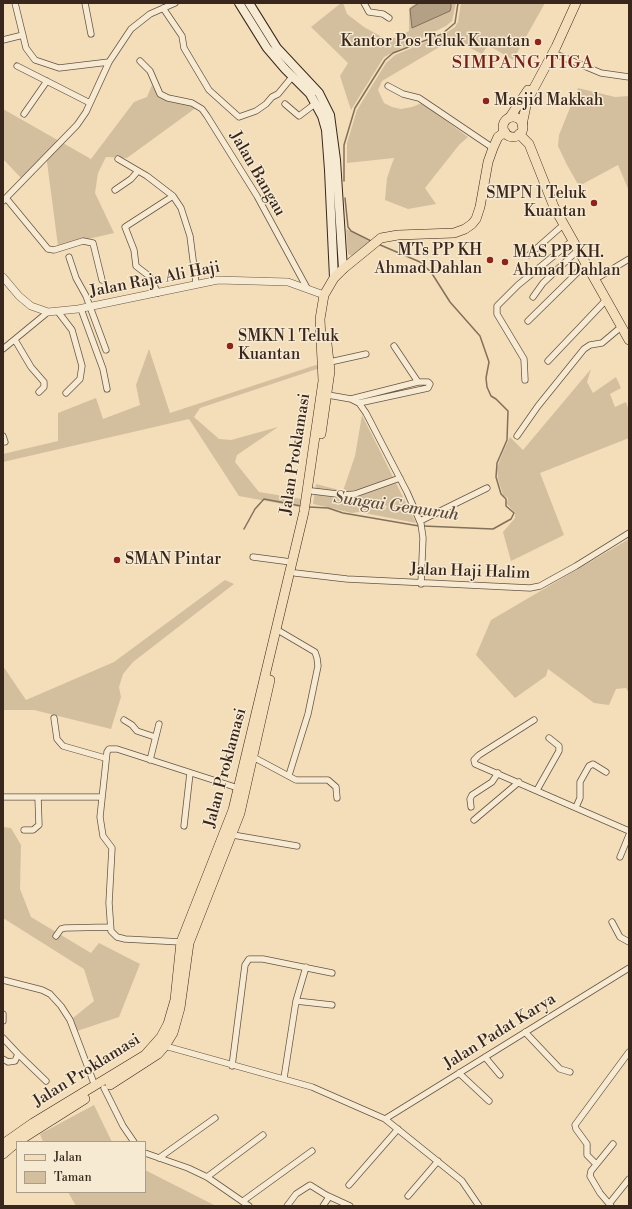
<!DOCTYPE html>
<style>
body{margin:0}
#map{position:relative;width:632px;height:1209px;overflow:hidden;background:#f3deb9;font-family:"Libre Bodoni",serif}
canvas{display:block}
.frame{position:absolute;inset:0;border:4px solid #39271d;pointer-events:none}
.legend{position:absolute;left:16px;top:1141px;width:130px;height:52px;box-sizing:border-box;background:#f7ead2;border:1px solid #ab9c8a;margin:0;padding:5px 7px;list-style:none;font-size:12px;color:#39271d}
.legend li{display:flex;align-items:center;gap:8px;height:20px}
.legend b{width:20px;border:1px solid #ab9c8a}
</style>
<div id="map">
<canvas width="632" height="1209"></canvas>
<div class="frame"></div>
<ul class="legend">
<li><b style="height:5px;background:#f3deb9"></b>Jalan</li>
<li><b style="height:11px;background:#d3bf9e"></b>Taman</li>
</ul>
</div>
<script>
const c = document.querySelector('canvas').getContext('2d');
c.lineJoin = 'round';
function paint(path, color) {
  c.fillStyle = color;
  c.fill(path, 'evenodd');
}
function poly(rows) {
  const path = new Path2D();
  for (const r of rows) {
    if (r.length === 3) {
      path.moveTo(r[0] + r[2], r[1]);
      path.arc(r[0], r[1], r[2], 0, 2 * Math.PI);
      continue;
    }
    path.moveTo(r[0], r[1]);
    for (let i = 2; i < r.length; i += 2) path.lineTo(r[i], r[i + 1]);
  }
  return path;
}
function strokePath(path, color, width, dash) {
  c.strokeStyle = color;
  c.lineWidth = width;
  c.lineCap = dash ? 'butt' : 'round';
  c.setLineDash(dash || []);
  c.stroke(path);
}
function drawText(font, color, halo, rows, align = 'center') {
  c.font = font + ' "Libre Bodoni",serif';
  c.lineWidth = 3;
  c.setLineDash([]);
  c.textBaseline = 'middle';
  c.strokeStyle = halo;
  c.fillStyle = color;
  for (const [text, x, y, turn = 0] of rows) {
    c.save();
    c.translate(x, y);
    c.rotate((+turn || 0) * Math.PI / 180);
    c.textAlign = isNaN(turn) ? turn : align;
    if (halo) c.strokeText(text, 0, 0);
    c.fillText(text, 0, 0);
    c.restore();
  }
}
const green = poly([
 [341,3,343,3,347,14,364,27,382,37,395,38,409,31,409,8,416,3,419,3,410,9,451,7,451,3,456,3,452,21,446,26,384,57,351,110,340,76,348,63,311,27],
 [461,3,545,3,513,60,488,45,482,54,453,39,382,81,378,90,384,103,392,107,401,109,412,107,422,103,468,137,459,145,425,188,436,204,408,209,385,200,387,178,394,158,347,163,347,143,357,110,386,63,395,55,443,35,455,27,458,22],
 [152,85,158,96,165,99,197,107,127,158,106,157,98,173,95,193,114,233,58,246,47,162,43,158,22,179,3,159,3,109,91,159,134,102,147,97],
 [578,88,615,97,629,96,629,191,618,165,579,186,567,165,558,146,559,135],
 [346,229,370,242,352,256,348,254],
 [149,349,170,413,316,365,320,368,200,408,194,417,219,439,231,440,278,427,237,455,235,462,259,492,302,499,299,507,239,496,189,419,3,462,3,454,58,441,58,413,96,398,103,419,140,405,136,385],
 [591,369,587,382,593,393,616,377,621,388,610,394,615,407,626,402,629,411,629,438,540,473,564,535,511,561,503,532,515,518,515,513,507,504,508,498,503,495,498,479,497,468,503,452,510,437,523,450],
 [362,415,416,523,359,512,352,513,313,504,316,484,343,491,355,456],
 [629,539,629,693,626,688,616,689,609,705,594,703,548,669,546,676,515,698,476,655,491,620],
 [225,580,234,584,133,662,123,674,119,687,121,697,111,729,34,710,3,710,3,666,26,700,114,662],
 [3,827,11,828,21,845,20,889,31,917,91,953,99,943,140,964,119,1017,74,1032,73,1018,94,1001,84,969,3,918],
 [94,1105,112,1142,43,1142,40,1134],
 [145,1170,216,1206,76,1206,68,1192,145,1192]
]);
const water = poly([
 [419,3,451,3,451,7,450,11,412,28,410,9,419,3]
]);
const stream = poly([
 [344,181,344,145,355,108,385,60,393,53,442,34,455,23,458,3],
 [345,198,348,227,351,231,371,241],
 [378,244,420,262,431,272,450,302,480,336,489,362,486,378,487,387,491,396,496,399,508,411,507,440,497,463,496,477,501,494,506,499,506,506,514,513,511,519,493,529,423,526],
 [309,507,328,508,343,513,419,526],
 [244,529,255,509,264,499,301,506]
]);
const minor = poly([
 [15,3,26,48,35,60,59,68,109,62],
 [85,3,91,34],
 [364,3,369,12,383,14,389,18],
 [163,8,182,36,184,48,209,90,239,117,256,111,266,104,272,97,278,94,292,77],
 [3,40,23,35],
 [553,53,601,73,629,77],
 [140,61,150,71,160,94,168,98,192,103,202,109,207,116,257,196,307,288],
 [17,66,90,103],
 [388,86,403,94,419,98,493,148],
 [285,104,299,116,316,103],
 [24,114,47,81],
 [118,159,147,176,173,196,181,208,190,236,196,283],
 [115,190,131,179,138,171],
 [6,198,48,249,54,250,83,241,93,243,102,280],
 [3,201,77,125,86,112,109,62,131,29,150,14,175,3],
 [529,255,563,225],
 [69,257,76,278,86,296,106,350],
 [594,280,629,259],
 [158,293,149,276,136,266,134,250,125,227,173,196],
 [533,297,543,283,578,250],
 [81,309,103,369,107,389],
 [59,313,72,330,82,366,80,379,66,393],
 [528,321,586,264],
 [15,340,31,367,44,382,44,387,39,392],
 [394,346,418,382],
 [3,349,48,312],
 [548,361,606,300],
 [330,362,366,354],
 [525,380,524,359,497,314,497,306,518,285,572,241],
 [328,395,351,399,359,403,366,413,407,492,421,524,423,538,421,584],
 [351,399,418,382,428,382,430,384,428,388,359,403],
 [3,436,5,442],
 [517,436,538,406,584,349,590,345,602,343,621,327],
 [312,491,345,495,355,494,400,478],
 [420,521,487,488],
 [253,557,291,562],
 [295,573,347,579,530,588,540,586,576,566,629,533],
 [281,632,315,652,317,658,318,666,308,714,289,775],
 [54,718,57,739,63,746,105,758],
 [124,720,132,725,137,731,155,737],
 [534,720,479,755,474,760,475,764,629,831],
 [253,757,296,780,328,780,336,787,337,798],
 [150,760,159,724],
 [537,790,559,751,559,746,549,738],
 [3,797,101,797],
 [471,807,470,799,472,795,492,782,498,773],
 [576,807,580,798,580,782,589,766,593,764,606,772],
 [474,820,519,782],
 [184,826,190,773],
 [24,830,33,830,39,825,38,797],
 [233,835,297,846],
 [620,857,629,835],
 [612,922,620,937,629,942],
 [56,936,61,929,65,928,110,927],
 [181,942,125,939,117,937,111,931,109,903,112,848,103,836,100,817,107,752,109,749,117,749,238,788],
 [3,980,42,990,50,994,61,1006,70,1020,95,1086],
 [296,1001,332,1005],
 [3,1014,3,1021],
 [525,1032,560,1069,570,1072],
 [3,1038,18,1054,15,1061,8,1062,3,1059],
 [165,1046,312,1087,385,1119,462,1181,479,1206],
 [18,1054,46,1081],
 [485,1057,500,1075],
 [232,1066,245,965,249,959,263,959,332,973],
 [459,1073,489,1101],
 [284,1078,296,1001,306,967],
 [104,1088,123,1126,134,1142],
 [385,1119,629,968],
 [145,1153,188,1168,207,1177,249,1206],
 [159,1158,215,1118],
 [596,1164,587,1155,587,1144,576,1129,575,1125,629,1052],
 [207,1177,263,1135],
 [349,1185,398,1129],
 [408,1196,438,1161],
 [243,1201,312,1151],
 [609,1204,629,1179],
 [287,1206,296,1194,310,1185,326,1195,350,1206],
 [323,1206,329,1197],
 [611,1206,600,1193,590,1176,591,1171,613,1144]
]);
const tertiary = poly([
 [3,277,19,296,31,306,48,312,78,309,218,280,288,282,324,295]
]);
const secondary = poly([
 [239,3,267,48,285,69,310,94,322,116,326,130,329,170,334,278],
 [249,3,277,48,319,93,330,115,336,160,343,269]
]);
const primary = poly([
 [510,117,528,90],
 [522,125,527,101,556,47,576,3]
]);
const trunk = poly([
 [513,127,10],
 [519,134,529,144,554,207,629,340],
 [321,335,327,344,330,371,321,434],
 [110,1085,158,1054,165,1046,173,1033,180,1008,189,943,240,813,270,680],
 [17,1142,85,1099],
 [3,1144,33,1123,145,1055,161,1037,168,1024,175,1000,181,942,233,810,304,512,323,381,320,319,324,295,334,278,343,269,381,238,398,235,454,233,465,229,472,224,476,219,480,207,488,162,493,148,498,137,505,132],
 [3,1154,17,1142]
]);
const markers = [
 [538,42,4,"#8f2418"],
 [486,101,4,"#8f2418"],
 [594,203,4,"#8f2418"],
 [490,260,4,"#8f2418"],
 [505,262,4,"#8f2418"],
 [230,346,4,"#8f2418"],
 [117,560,4,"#8f2418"]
];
const poiNames = [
 ["Kantor Pos Teluk Kuantan",530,42,"right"],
 ["Masjid Makkah",494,101],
 ["SMPN 1 Teluk",586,194,"right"],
 ["Kuantan",586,212,"right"],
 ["MTs PP KH",482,251,"right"],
 ["Ahmad Dahlan",482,269,"right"],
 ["MAS PP KH.",513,253],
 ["Ahmad Dahlan",513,271],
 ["SMKN 1 Teluk",238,337],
 ["Kuantan",238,355],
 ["SMAN Pintar",125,560]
];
const streetNames = [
 ["Jalan Bangau",257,174,60],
 ["Jalan Raja Ali Haji",155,280,-11],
 ["Jalan Proklamasi",296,454,-81],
 ["Jalan Haji Halim",470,572,2],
 ["Jalan Proklamasi",226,768,-75],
 ["Jalan Padat Karya",500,1032,-32],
 ["Jalan Proklamasi",87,1071,-32]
];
const waterNames = [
 ["Sungai Gemuruh",396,507,8]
];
const quarterNames = [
 ["SIMPANG TIGA",523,64]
];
paint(green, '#d3bf9e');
paint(water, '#b4a084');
strokePath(water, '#83705b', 1);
strokePath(stream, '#83705b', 1.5);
strokePath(minor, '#685544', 7);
strokePath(tertiary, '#685544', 8);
strokePath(secondary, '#39271d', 10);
strokePath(primary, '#39271d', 10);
strokePath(trunk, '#39271d', 10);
strokePath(minor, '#f7ead2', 5.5);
strokePath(tertiary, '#f7ead2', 7);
strokePath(secondary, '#f7ead2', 8);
strokePath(primary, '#f3deb9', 9);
strokePath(trunk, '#f3deb9', 9);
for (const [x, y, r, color] of markers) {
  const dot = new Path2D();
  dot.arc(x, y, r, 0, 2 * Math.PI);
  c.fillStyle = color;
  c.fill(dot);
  strokePath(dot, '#f7ead2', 1.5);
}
drawText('16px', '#39271d', '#f7ead2', poiNames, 'left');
drawText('16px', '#39271d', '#f7ead2', streetNames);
drawText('italic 17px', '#5e4b3c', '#f7ead2', waterNames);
c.letterSpacing = '1px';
drawText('18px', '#7a1f14', '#f7ead2', quarterNames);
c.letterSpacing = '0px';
</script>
